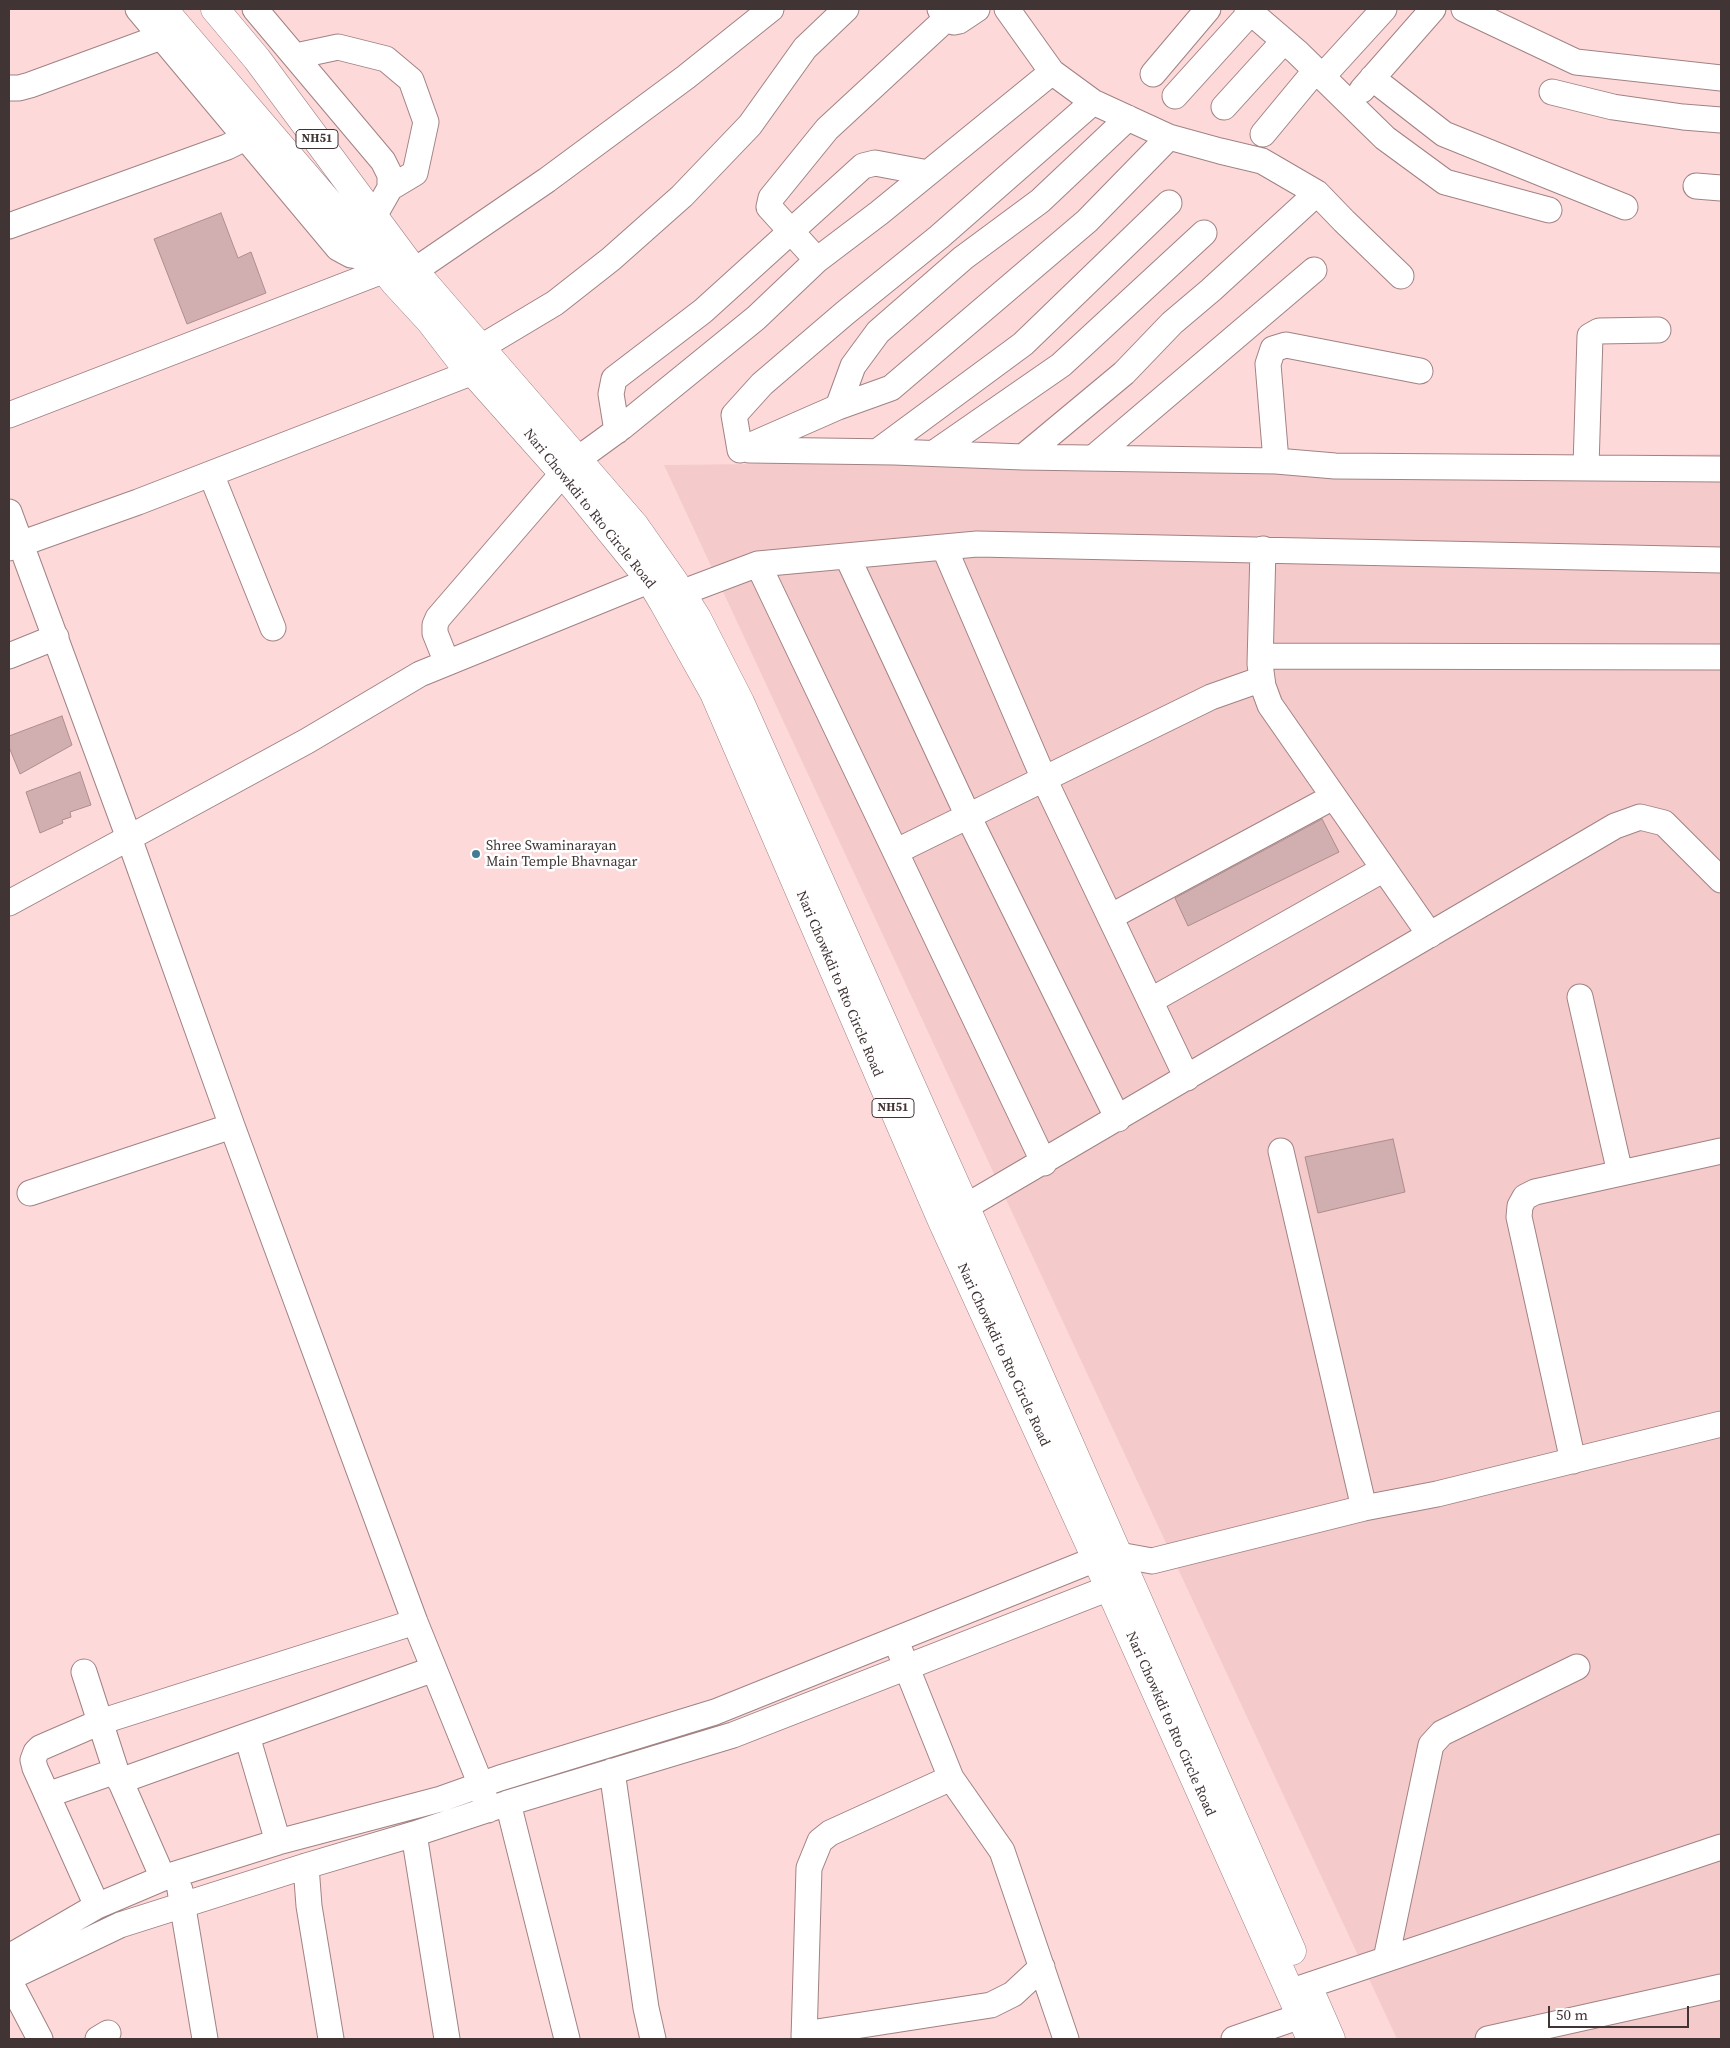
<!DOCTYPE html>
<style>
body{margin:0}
#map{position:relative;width:1730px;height:2048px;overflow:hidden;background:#fdd9da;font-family:"Source Serif 4",serif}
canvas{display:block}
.frame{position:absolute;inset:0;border:10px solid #413434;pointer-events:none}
.scale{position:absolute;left:1548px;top:2006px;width:141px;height:22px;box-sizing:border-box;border:2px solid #413434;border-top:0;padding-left:6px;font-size:15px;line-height:18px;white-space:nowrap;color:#413434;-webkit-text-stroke:4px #fff;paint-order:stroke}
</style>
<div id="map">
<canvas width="1730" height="2048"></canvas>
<div class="frame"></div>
<div class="scale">50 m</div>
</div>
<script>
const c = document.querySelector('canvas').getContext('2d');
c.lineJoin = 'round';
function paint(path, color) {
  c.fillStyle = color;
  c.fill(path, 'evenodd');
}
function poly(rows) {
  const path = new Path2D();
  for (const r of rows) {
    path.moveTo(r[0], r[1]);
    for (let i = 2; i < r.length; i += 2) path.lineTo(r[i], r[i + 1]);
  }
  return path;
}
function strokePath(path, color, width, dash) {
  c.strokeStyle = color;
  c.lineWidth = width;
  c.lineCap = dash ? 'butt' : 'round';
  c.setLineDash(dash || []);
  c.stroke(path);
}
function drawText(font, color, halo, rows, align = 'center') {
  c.font = font + ' "Source Serif 4",serif';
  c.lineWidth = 5;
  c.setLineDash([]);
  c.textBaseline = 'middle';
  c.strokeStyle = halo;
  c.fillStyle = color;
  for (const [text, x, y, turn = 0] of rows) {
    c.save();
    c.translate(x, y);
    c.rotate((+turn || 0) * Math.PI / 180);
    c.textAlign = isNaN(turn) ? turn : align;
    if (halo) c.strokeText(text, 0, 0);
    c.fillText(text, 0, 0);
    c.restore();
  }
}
const built = poly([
 [1721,454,1721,2039,1397,2039,664,465]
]);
const building = poly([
 [221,213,238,258,251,252,266,293,187,324,154,239,221,213],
 [62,716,72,745,20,774,9,747,9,736,62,716],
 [80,772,91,805,70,812,71,817,62,820,63,823,40,833,26,792,80,772],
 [1322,819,1339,852,1188,926,1175,898,1322,819],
 [1393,1139,1405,1192,1318,1213,1305,1157,1393,1139]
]);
const minor = poly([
 [138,9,338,248,351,255,376,259],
 [255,9,383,161,390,175,390,188,374,216],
 [940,9,946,19,954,22,959,21,977,9],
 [1007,9,1052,72,1093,102,1169,137,1220,151,1262,161,1317,193,1344,221,1401,276],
 [1247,9,1297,52,1385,138,1445,182,1549,210],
 [1464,9,1576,62,1721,78],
 [296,56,338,47,386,59,411,80,426,122,415,173,390,188],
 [1153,74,1208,9],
 [1322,77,1384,9],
 [1372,78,1444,134,1625,207],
 [9,88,19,88,30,85,161,37],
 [1362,90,1433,9],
 [1552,92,1613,107,1683,117,1721,120],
 [1175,96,1251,12],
 [1093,102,939,237,845,313,762,384,734,415,740,450,838,407,891,388,1087,221,1169,137],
 [1224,107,1284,41],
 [1263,134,1316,70],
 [1696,186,1721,188],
 [9,226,227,147,245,138],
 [817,260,769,207,771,198,827,129,946,19],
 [398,282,547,180,686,77,771,9],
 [463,358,555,303,611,259,682,196,750,125,805,48,846,9],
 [838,407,853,366,878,332,963,258,1040,201,1128,118],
 [9,415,385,270],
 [617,431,611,394,614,379,703,311,863,166,875,163,928,173],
 [749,450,894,452,1023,457,1124,373,1172,323,1211,290,1317,193],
 [878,451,1023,344,1169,203],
 [934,453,1061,365,1204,233],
 [1023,457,1276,461,1335,466,1721,469],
 [1093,458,1314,270],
 [578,459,622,427,756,318,817,260,879,213,1052,72],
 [1276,461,1268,364,1273,349,1286,345,1420,371],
 [1586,467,1590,336,1599,331,1658,330],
 [211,474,273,628],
 [9,512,129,838,232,1126,415,1622,481,1785,488,1810],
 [944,547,1044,779,1187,1078],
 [9,548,138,502,473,372],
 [1263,549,1260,664,1263,686,1270,705,1430,935],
 [847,556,968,816,1118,1119],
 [758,564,1044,1163],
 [663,602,681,593,758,564,977,544,1721,560],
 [9,656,56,637],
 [1261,656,1721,657],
 [447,663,435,633,435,625,438,618,563,473],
 [897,851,1211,697,1262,679],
 [9,903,307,741,420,674,668,573],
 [1110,917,1333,797],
 [1580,997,1620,1173],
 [1150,1001,1384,869],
 [1281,1151,1364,1508],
 [30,1193,232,1126],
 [948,1217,1615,826,1640,817,1664,823,1721,880],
 [1573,1461,1519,1217,1520,1206,1525,1197,1535,1192,1721,1151],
 [900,1651,951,1778,1002,1851,1066,2039],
 [84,1672,116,1771,163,1878],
 [247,1736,278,1842],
 [612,1771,646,2008,653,2039],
 [120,1781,434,1669],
 [47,1795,116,1771],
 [508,1803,567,2039],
 [414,1834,447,2039],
 [306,1866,309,1906,331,2039],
 [180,1890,205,2039],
 [97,1906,35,1768,33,1760,36,1752,40,1748,100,1722,415,1622],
 [9,1957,97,1906,163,1878,278,1842,441,1799,500,1778,715,1712,1096,1559,1119,1555,1152,1561,1364,1508,1437,1494,1721,1424],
 [1386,1959,1431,1745,1442,1733,1577,1667],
 [9,1978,120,1925,306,1866,414,1834,508,1803,733,1735,1127,1581],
 [9,1980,40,2039],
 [1289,1992,1721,1847],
 [804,2034,991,2005,1013,1994,1042,1967],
 [98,2039,108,2033],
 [804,2039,809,1868,820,1841,830,1833,951,1778],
 [1234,2039,1318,2010],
 [1488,2039,1721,1987]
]);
const highway = poly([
 [163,9,366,246,395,283,430,321,460,360,473,372,563,473,650,580,663,602,714,693,942,1221,1109,1587,1311,2039],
 [215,9,257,59,415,272,635,526,673,580,697,618,740,702,966,1208,1292,1951],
 [1314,2000,1331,2039]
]);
const markers = [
 [476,854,5,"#417c94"]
];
const shields = [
 [317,139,42],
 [893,1108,42]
];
const shieldNames = [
 ["NH51",317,139],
 ["NH51",893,1108]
];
const streetNames = [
 ["Nari Chowkdi to Rto Circle Road",589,509,51],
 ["Nari Chowkdi to Rto Circle Road",839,984,67],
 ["Nari Chowkdi to Rto Circle Road",1003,1355,65],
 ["Nari Chowkdi to Rto Circle Road",1170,1724,66]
];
const poiNames = [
 ["Shree Swaminarayan",486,846],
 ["Main Temple Bhavnagar",486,862]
];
paint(built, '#f5cacb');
paint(building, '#d1afb0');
strokePath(building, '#ad8d8e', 1);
strokePath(minor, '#a28283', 27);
strokePath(highway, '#a28283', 29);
strokePath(minor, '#fff', 25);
strokePath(highway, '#fff', 28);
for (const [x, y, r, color] of markers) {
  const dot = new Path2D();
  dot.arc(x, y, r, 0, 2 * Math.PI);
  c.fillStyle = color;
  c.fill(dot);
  strokePath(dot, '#fff', 2);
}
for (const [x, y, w] of shields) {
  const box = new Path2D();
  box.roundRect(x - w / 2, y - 9.5, w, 19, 4);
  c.fillStyle = '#fff';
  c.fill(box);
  strokePath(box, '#413434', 1);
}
drawText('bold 12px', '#413434', null, shieldNames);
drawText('14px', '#413434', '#fff', streetNames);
drawText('14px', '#413434', '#fff', poiNames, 'left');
</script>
